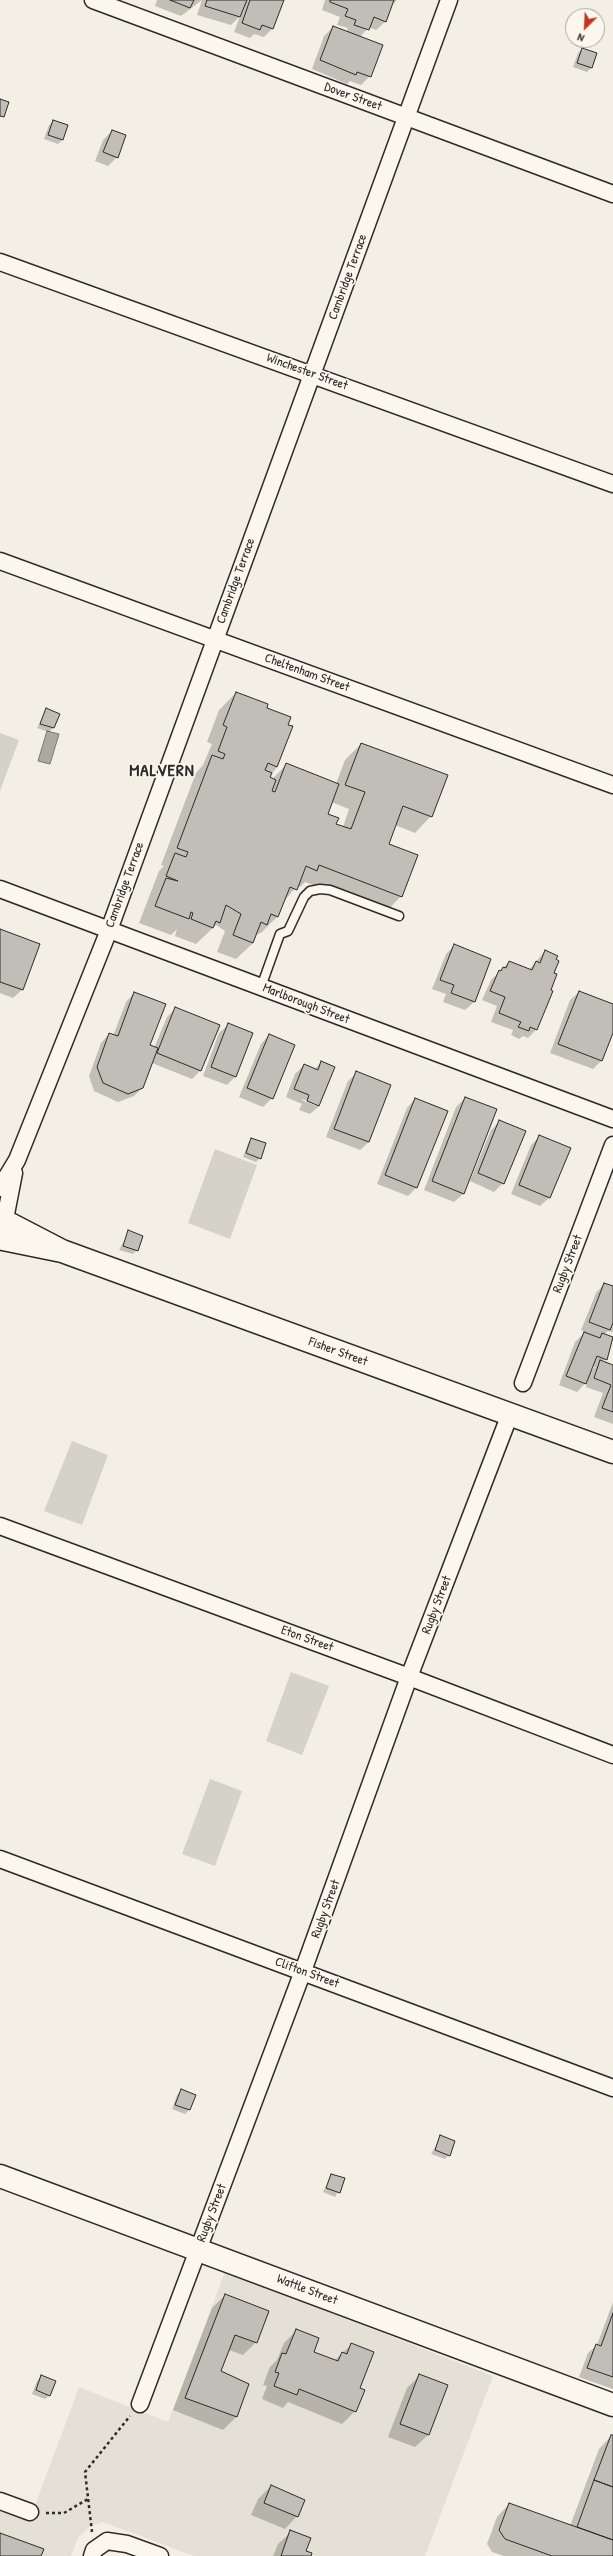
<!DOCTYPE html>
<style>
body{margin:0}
#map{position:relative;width:613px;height:2556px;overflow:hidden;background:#f3efe4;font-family:"Patrick Hand",sans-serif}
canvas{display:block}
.north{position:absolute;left:565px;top:8px;width:40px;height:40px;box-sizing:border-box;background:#fbf7ec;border:1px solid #a8a59f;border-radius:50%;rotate:204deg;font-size:11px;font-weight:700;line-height:16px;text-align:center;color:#2b2b2b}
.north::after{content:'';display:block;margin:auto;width:14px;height:18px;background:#c8321e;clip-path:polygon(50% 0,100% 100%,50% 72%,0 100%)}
</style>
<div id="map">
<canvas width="613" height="2556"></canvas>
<div class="north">N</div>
</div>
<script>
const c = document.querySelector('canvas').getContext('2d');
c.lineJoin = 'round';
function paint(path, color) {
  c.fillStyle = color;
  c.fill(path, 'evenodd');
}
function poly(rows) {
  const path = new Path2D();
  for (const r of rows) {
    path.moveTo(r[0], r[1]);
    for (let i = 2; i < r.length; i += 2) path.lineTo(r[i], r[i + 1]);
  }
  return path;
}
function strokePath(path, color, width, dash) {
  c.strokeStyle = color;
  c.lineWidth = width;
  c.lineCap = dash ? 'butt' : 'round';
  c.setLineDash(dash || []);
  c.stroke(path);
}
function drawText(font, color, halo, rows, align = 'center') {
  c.font = font + ' "Patrick Hand",sans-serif';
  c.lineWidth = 3.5;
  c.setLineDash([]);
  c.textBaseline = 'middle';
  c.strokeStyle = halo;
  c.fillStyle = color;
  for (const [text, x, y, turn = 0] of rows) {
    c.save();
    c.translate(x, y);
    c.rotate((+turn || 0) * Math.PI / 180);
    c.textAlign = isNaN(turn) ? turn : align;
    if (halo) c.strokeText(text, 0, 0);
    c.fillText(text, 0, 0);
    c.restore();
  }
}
const built = poly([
 [225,2272,493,2376,425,2556,194,2556,103,2522,90,2526,78,2538,71,2556,0,2556,0,2511,29,2521,79,2387,168,2422]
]);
const green = poly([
 [0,733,19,740,0,791],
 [215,1149,257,1165,230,1239,188,1223],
 [72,1441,108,1455,82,1525,44,1511],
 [291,1672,329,1686,302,1755,266,1741],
 [210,1779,242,1791,215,1866,182,1854]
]);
const water = poly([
 [47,731,59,734,50,764,38,761,47,731]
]);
const shadow = poly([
 [157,0,283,0,272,29,264,37,254,34,250,38,234,32,240,16,231,25,197,15,202,0,181,16,155,6],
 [325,0,397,0,391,6,385,22,376,30,369,27,360,37,370,76,361,85,350,81,347,84,312,69,324,36,333,27,346,32,348,28,337,25,340,17,322,10],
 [582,49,596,54,591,68,587,72,573,67,578,53],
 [54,121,62,140,58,144,44,139,49,125],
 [112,131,117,157,108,166,95,161,103,140],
 [236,693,266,708,277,767,269,778,272,779,286,765,336,784,345,760,361,744,431,816,415,833,395,825,387,844,401,896,385,913,305,882,300,887,297,886,283,902,277,917,261,933,255,935,253,943,236,959,217,952,225,931,216,925,196,944,175,936,177,929,171,935,139,923,159,871,164,866,161,865,196,773,203,765,212,744,207,742,219,710],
 [331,802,349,809,343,827,335,824,327,814],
 [46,710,53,728,49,732,37,728],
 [0,930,39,944,22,990,13,998,0,993],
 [454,946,490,959,474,1002,465,1010,443,1002,446,994,432,989,446,954],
 [545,951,558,961,549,990,536,1030,528,1038,523,1036,519,1039,511,1035,513,1030,491,1022,497,1006,482,1000,491,980,509,962,529,970],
 [579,992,613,1005,613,1031,602,1060,593,1069,550,1053,570,1000],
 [134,993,149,1046,154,1048,167,1017,176,1008,201,1070,192,1079,152,1063,143,1087,134,1096,118,1102,94,1091,89,1076,101,1043,109,1034,113,1036,126,1002],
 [228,1025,235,1077,227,1085,203,1076,219,1033],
 [269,1035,272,1098,263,1107,239,1097,261,1044],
 [321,1062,319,1106,310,1114,299,1110,302,1104,286,1097,295,1074,304,1065,314,1070],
 [302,1099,316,1104,316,1106,302,1100],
 [357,1073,369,1142,360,1150,326,1137,348,1081],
 [465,1098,463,1194,454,1202,424,1190,456,1107],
 [415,1099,446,1111,416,1188,408,1196,377,1184,407,1108],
 [500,1121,503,1183,494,1192,470,1181,491,1130],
 [540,1136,569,1148,549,1198,540,1206,511,1194,531,1145],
 [252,1139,260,1158,256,1162,243,1157,248,1143],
 [129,1232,137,1250,133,1254,119,1250],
 [604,1284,613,1287,613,1332,608,1331,604,1335,613,1340,603,1362,613,1366,613,1424,594,1417,603,1393,586,1387,588,1380,577,1392,559,1385,575,1342,585,1332,581,1330,596,1293],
 [592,1366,595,1367,589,1373],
 [181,2091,189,2110,185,2114,172,2109,177,2095],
 [441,2137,449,2155,445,2159,431,2154],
 [332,2175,344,2179,335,2197,323,2192],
 [225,2295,256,2342,243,2355,229,2350,220,2371,248,2385,236,2417,223,2430,173,2410,212,2308],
 [613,2302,613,2389,579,2377,588,2353,597,2345],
 [297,2330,313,2352,334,2361,352,2344,358,2389,355,2411,342,2424,288,2402,283,2408,262,2399,267,2386,263,2385,270,2367,277,2360,284,2343],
 [420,2375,428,2435,415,2447,388,2437,407,2388],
 [41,2377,50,2395,45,2399,32,2394,37,2381],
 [611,2436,613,2556,504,2556,492,2552,487,2544,497,2517,509,2504,570,2526,599,2449],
 [271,2486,297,2516,285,2529,251,2515,258,2499],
 [291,2532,305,2552,310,2556,273,2556,278,2544]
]);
const building = poly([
 [170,0,194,0,190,8,170,0],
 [207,0,247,0,240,17,205,6,207,0],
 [250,0,284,0,273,29,262,25,260,30,242,23,250,0],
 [330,0,394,0,386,22,374,17,369,30,354,25,356,20,345,16,348,9,330,2,330,0],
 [333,26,383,45,371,77,357,72,356,75,320,60,333,26],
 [582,48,597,53,592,68,577,63,582,48],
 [0,99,9,102,4,117,0,116,0,99],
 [53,120,68,125,63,140,48,135,53,120],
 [112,130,126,135,118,158,103,152,112,130],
 [236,692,268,704,267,708,291,717,288,725,293,726,277,767,268,763,265,770,272,773,270,777,276,780,272,791,275,792,286,763,339,784,328,814,339,818,336,824,351,829,365,792,345,785,361,743,448,775,432,817,403,806,389,844,418,855,402,897,319,865,317,871,306,866,297,890,290,887,278,917,271,914,267,925,261,922,253,943,233,935,241,914,226,905,220,923,216,921,213,928,191,919,193,913,191,912,189,919,155,906,166,878,178,881,166,876,175,853,186,857,188,852,177,848,212,755,223,759,225,754,218,751,227,727,223,725,236,692],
 [46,708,60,714,54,728,40,724,46,708],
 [0,929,40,944,23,990,0,982,0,929],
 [454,944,491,959,475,1002,451,993,454,985,440,980,454,944],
 [545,950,558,956,556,959,559,961,554,973,557,974,551,990,553,991,537,1030,530,1027,529,1031,518,1027,521,1022,499,1013,505,997,490,991,499,970,501,971,503,967,506,968,509,961,532,970,536,961,540,963,545,950],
 [579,991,613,1004,613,1033,602,1061,558,1044,579,991],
 [134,992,166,1004,150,1045,158,1048,143,1088,128,1094,103,1083,97,1067,109,1033,118,1036,134,992],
 [175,1007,220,1025,201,1071,157,1053,175,1007],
 [228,1023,253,1033,236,1077,211,1067,228,1023],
 [269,1034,295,1045,273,1099,247,1088,269,1034],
 [321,1061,335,1067,319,1106,307,1101,309,1095,294,1089,304,1064,318,1070,321,1061],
 [356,1071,391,1085,369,1142,334,1129,356,1071],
 [465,1097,497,1109,464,1194,432,1181,465,1097],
 [415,1098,448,1111,417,1188,385,1175,415,1098],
 [499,1120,526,1131,504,1184,478,1173,499,1120],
 [539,1135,571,1148,550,1198,519,1185,539,1135],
 [251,1138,266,1143,261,1159,246,1153,251,1138],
 [128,1230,143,1236,138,1251,123,1246,128,1230],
 [604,1283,613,1286,613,1323,610,1330,589,1322,604,1283],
 [584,1332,600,1338,602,1333,613,1337,607,1360,597,1356,586,1384,566,1376,584,1332],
 [600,1360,613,1365,613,1412,602,1408,611,1385,594,1378,600,1360],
 [181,2089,196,2095,190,2110,175,2105,181,2089],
 [440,2135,455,2141,450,2156,435,2150,440,2135],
 [331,2174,345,2178,340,2193,326,2188,331,2174],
 [225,2294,269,2311,257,2343,235,2335,221,2371,249,2384,237,2417,185,2398,225,2294],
 [613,2313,613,2377,587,2368,596,2344,601,2346,613,2313],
 [296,2329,319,2338,314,2352,338,2361,342,2352,347,2354,351,2343,374,2352,360,2388,365,2390,356,2412,299,2389,297,2395,274,2386,279,2373,275,2372,282,2353,286,2354,296,2329],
 [419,2374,448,2385,429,2435,400,2424,419,2374],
 [41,2375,56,2381,50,2396,36,2390,41,2375],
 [611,2435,613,2435,613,2487,594,2480,611,2435],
 [594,2480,613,2487,613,2540,577,2527,594,2480],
 [271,2485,305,2500,298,2517,264,2503,271,2485],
 [509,2503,613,2540,613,2556,552,2556,505,2539,499,2530,509,2503],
 [290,2530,311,2538,306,2551,312,2553,311,2556,281,2556,290,2530],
 [0,2533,44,2549,41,2556,0,2556,0,2533]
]);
const path = poly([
 [46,2513,64,2513,88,2499],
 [92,2532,85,2472,130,2416]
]);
const lane = poly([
 [261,987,280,934,288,931,304,897,310,891,320,889,330,890,399,916]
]);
const street = poly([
 [93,0,613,194],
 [0,262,613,484],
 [0,561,613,785],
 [0,889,613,1119],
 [0,1188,17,1160,109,930,449,0],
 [6,1214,14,1173],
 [523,1383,613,1145],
 [0,1526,409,1677,613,1755],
 [0,1859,613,2088],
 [140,2404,303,1971,409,1677,510,1414],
 [0,2501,30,2512],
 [92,2556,94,2550,107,2541,127,2544,160,2556]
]);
const secondary = poly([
 [3,1239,62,1251,10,1224],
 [62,1251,613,1452],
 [0,2176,613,2405]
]);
const streetNames = [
 ["Dover Street",353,97,20],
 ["Cambridge Terrace",348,277,-70],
 ["Winchester Street",307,372,20],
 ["Cambridge Terrace",236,581,-70],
 ["Cheltenham Street",307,673,20],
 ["Cambridge Terrace",125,885,-70],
 ["Marlborough Street",306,1004,21],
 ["Rugby Street",568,1264,-69],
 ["Fisher Street",338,1352,20],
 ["Rugby Street",437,1605,-69],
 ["Eton Street",307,1639,20],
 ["Rugby Street",326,1909,-70],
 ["Clifton Street",307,1973,20],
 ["Rugby Street",212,2213,-69],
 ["Wattle Street",307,2290,21]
];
const districtNames = [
 ["MALVERN",162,771]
];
paint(built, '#e4e0d6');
paint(green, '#d5d2c9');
paint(water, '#aca9a2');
strokePath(water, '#787772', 1);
paint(shadow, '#0003');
paint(building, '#c0beb6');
strokePath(building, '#2b2b2b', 1);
strokePath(lane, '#2b2b2b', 11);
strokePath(street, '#2b2b2b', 19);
strokePath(secondary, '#2b2b2b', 25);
strokePath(path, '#2b2b2b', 2.5, [3, 3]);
strokePath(lane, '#fbf7ec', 8);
strokePath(street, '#fbf7ec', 16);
strokePath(secondary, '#fbf7ec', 22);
drawText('13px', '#2b2b2b', '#fbf7ec', streetNames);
c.letterSpacing = '1px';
drawText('bold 17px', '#2b2b2b', '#fbf7ec', districtNames);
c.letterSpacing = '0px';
</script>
